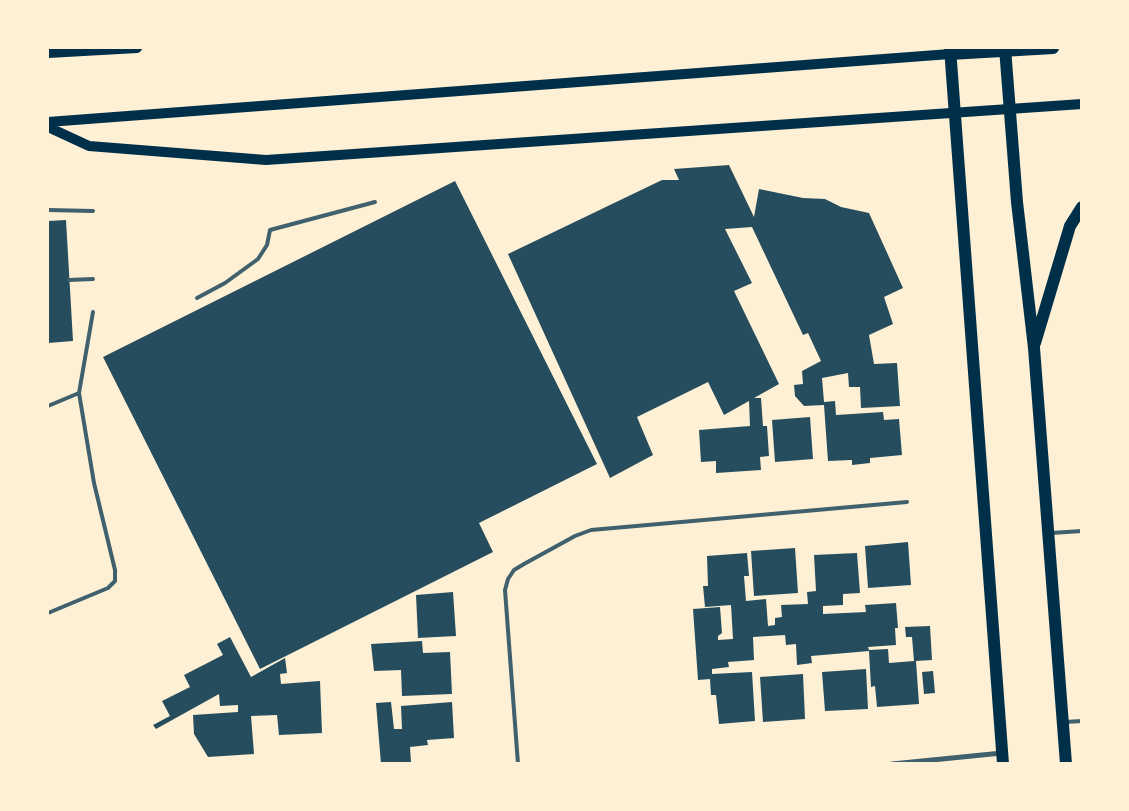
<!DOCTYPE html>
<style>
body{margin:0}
#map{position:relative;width:1129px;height:811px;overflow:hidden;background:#fdf0d5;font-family:"Roboto Serif",serif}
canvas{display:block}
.frame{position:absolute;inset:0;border:49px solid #fdf0d5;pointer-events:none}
</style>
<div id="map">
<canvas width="1129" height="811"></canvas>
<div class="frame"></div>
</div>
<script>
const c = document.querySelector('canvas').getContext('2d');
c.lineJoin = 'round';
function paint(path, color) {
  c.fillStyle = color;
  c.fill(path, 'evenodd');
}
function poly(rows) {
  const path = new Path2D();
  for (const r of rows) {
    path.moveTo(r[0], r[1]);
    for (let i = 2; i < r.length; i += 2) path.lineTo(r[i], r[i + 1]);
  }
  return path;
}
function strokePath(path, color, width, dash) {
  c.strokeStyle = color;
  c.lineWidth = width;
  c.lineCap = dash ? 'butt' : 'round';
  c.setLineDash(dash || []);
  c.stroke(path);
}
const building = poly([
 [729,165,754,217,759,189,803,198,825,199,841,207,869,213,903,288,884,297,893,324,869,335,874,364,897,363,900,406,861,408,860,387,849,387,848,373,822,378,824,402,835,401,836,415,883,412,884,420,899,419,902,455,870,458,870,463,852,465,852,460,828,461,824,405,804,406,795,396,794,385,803,384,802,371,821,361,808,333,803,335,752,227,725,229,752,283,734,291,779,384,754,398,761,398,763,426,767,426,769,456,760,457,761,470,716,473,716,461,701,462,699,430,750,426,749,401,724,415,708,382,637,417,653,455,610,478,508,254,662,180,679,180,674,169],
 [455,181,597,464,479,523,493,552,260,669,103,357],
 [66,220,73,341,48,343,48,221],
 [810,417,813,459,775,462,772,420],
 [908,542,911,585,868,588,865,546],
 [795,548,798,593,754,596,751,551],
 [747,553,749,576,744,576,746,601,766,599,768,626,775,625,775,618,782,617,781,605,808,604,807,592,816,591,814,555,857,553,860,593,843,594,843,605,823,606,823,614,866,612,865,605,896,603,898,628,895,628,896,645,868,647,869,650,888,649,889,663,914,661,912,637,906,637,905,627,930,626,932,660,916,661,919,704,877,707,875,686,871,687,869,651,811,656,812,663,797,665,796,644,786,645,785,635,753,637,754,660,728,662,729,667,712,669,712,674,752,672,755,721,719,724,716,695,711,695,710,679,698,680,693,609,720,607,722,633,718,636,718,640,733,639,731,605,705,607,703,586,708,586,707,556],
 [453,592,456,636,418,638,416,595],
 [230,637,251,677,285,658,287,673,280,674,281,684,320,681,322,733,279,735,277,715,251,716,254,754,208,757,194,734,193,715,238,712,238,705,220,706,219,694,156,729,153,725,170,716,162,701,190,687,184,675,223,655,217,644],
 [422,641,423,653,450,652,452,694,402,696,401,670,374,671,371,644],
 [866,669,868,709,825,711,822,672],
 [933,671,935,693,924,694,922,672],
 [803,674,805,719,763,722,760,677],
 [391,702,394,729,402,729,401,706,452,702,454,738,427,740,428,745,410,747,411,762,381,764,376,703]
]);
const service = poly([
 [48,210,93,211],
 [69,280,93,279],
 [197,298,225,283,258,259,267,245,270,230,375,202],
 [48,406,79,393],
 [1051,533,1082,531],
 [48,613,108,588,115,581,115,570,94,483,79,393,93,312],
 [1065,722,1082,721],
 [518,764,505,590,508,579,514,570,524,564,575,536,591,530,907,502]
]);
const minor = poly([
 [892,764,1002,753]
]);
const secondary = poly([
 [48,53,137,48],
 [48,122,950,54],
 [48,127,89,146,266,160,1082,104]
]);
const primary = poly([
 [950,48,1003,764],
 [1005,48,1017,202,1034,348,1066,764],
 [950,54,1053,48],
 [1035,343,1070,226,1082,207]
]);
paint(building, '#264d5e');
strokePath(service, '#3f606c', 4);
strokePath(minor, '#3f606c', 5);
strokePath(secondary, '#003049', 10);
strokePath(primary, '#003049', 12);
</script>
